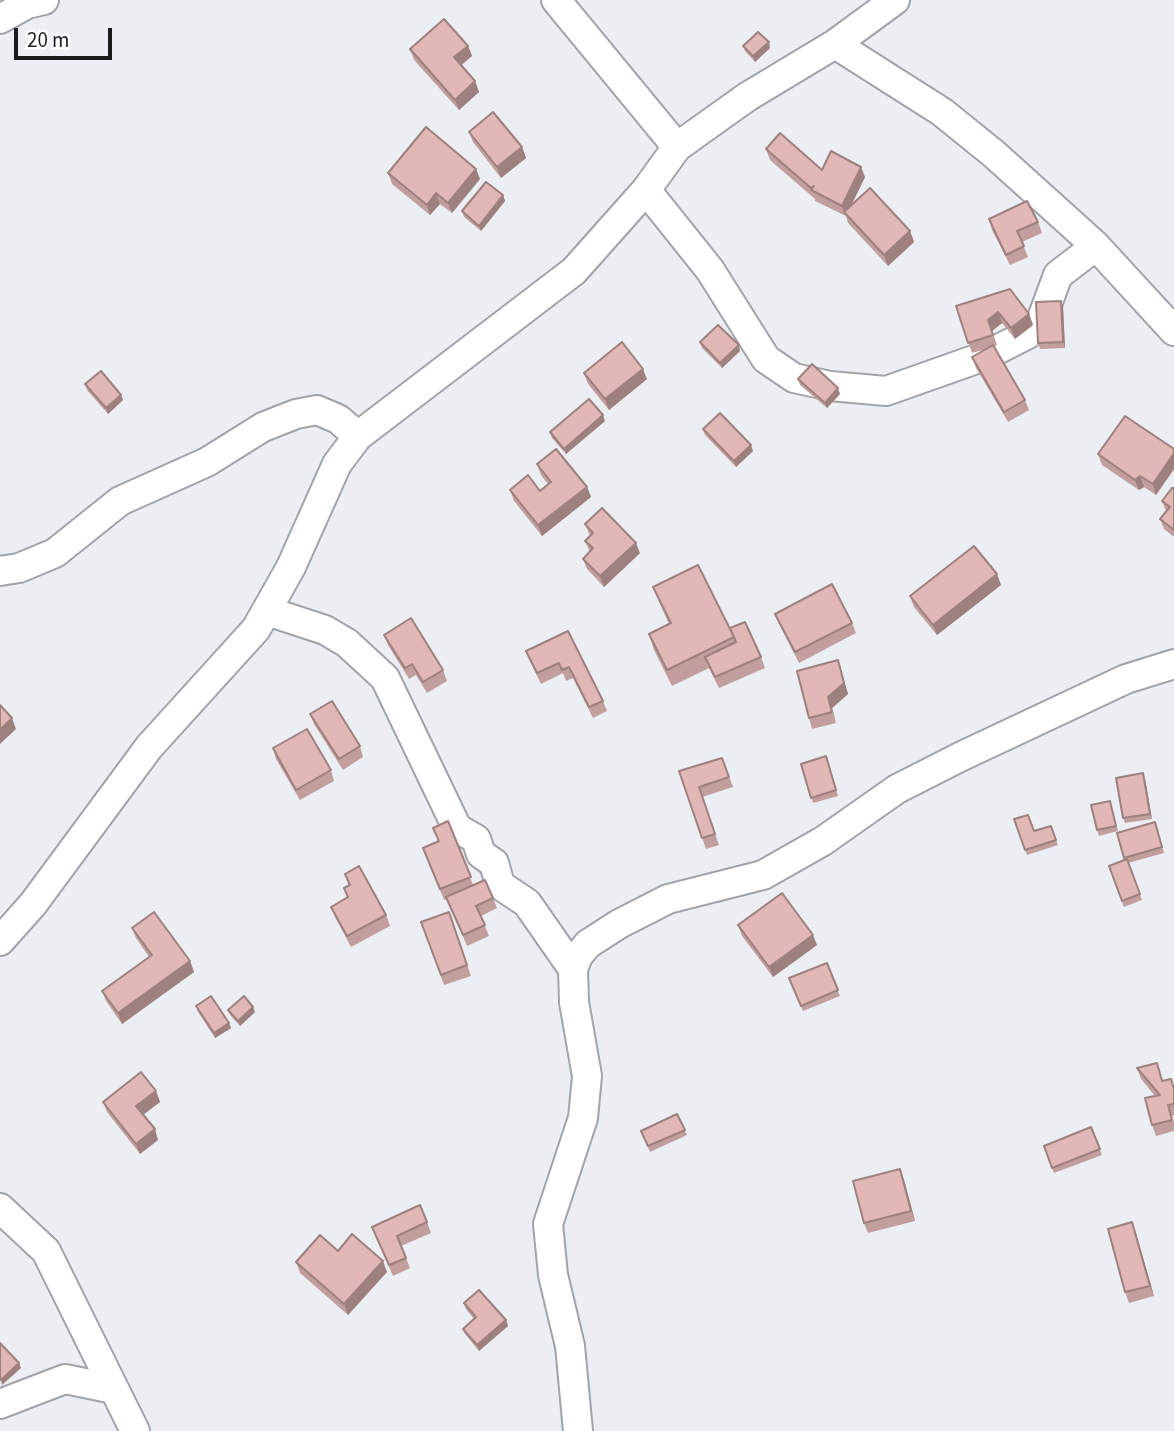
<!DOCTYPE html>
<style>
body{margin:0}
#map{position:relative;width:1174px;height:1431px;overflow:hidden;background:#ebeff3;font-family:"Source Sans 3",sans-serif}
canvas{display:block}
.scale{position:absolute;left:14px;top:28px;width:98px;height:32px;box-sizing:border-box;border:4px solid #1a1b1d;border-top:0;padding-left:9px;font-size:21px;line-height:24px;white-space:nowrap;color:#1a1b1d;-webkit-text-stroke:5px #fff;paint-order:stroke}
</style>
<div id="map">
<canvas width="1174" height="1431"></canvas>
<div class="scale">20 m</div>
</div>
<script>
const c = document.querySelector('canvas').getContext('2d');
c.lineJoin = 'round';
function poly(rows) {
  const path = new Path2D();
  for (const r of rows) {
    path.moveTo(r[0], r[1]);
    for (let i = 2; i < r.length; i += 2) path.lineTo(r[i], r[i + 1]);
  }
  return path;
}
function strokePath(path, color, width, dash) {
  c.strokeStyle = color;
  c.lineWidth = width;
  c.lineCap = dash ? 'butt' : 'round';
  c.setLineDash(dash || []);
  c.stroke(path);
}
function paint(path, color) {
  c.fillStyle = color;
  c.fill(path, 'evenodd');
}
const minor = poly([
 [556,0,677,147],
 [0,19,27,4,44,0],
 [835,44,942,112,994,154,1096,246,1174,331],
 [646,190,710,270,766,359,794,378,830,386,886,391,985,356,1028,334,1041,321,1058,275,1096,246],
 [0,571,19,568,55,553,120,501,207,462,263,427,296,414,317,410,338,419,358,436],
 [267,611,325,630,347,643,385,678,457,828,476,839,481,854,494,863,500,885,527,903,573,969],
 [0,941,33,904,149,747,256,629,291,567,337,464,358,436,574,271,646,190,677,147,747,97,835,44,895,0],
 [0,1208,46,1251,135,1431],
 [0,1404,65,1379,114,1389],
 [578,1431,570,1346,553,1275,548,1224,583,1118,587,1076,574,1002,573,969,578,956,588,944,619,924,668,899,763,875,823,841,897,789,962,756,1126,679,1174,664]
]);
const wall = poly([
 [468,46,472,56,461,65,475,81,479,92,459,110,414,60,410,49],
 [743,46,770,48,755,62,745,51],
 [469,132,522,147,526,158,501,178,473,142],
 [766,149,822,170,865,177,851,206,910,231,914,242,888,266,848,223,846,216,815,201,815,199,770,160],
 [476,169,480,179,452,213,440,204,430,215,392,184,388,173],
 [503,195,505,201,481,231,464,217,462,211],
 [989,219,1038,222,1042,233,1022,242,1028,257,1010,265,992,230],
 [956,306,1029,314,1033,325,1015,339,1002,323,992,331,997,345,993,347,1025,400,1029,410,1008,422,976,368,972,357,986,349,972,353],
 [1063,306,1065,348,1040,349,1038,343],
 [700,342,740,351,722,368,702,348],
 [584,373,647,379,609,410,588,384],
 [798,379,840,394,827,408,800,385],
 [85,384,121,395,123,400,108,414,87,390],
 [605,421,566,454,552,438,550,432],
 [703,429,753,451,736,467,705,435],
 [1174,449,1174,469,1156,495,1144,487,1139,490,1102,465,1098,454],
 [537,464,587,487,591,497,542,536,514,501,510,490,540,491,548,484,541,475],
 [1174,488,1174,537,1164,529,1160,519,1166,511,1162,501],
 [585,524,640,553,604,587,587,569,583,559,590,552,585,541,590,536],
 [1001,585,937,635,914,607,910,596],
 [653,587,730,628,761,657,765,668,719,688,709,668,672,686,654,650,649,634,669,624,659,602],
 [775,614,852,623,856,633,799,663,779,624],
 [568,631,603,701,607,711,593,718,573,678,566,681,563,673,541,684,530,661,526,651],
 [384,635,443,670,447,681,427,693,416,675,409,679,388,645],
 [838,660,848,694,832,708,836,723,812,729,809,718],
 [310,714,360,746,363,757,343,770,314,724],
 [273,748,331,770,334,781,300,800,276,759],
 [826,756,838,796,813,803,801,764],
 [722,758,733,787,702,797,719,845,706,849,679,771],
 [1143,773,1145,779,1152,819,1125,823,1123,818],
 [1110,801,1118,831,1099,836,1097,830],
 [1014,819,1034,831,1051,826,1058,845,1027,855],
 [448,821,473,885,493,898,497,908,481,916,489,936,467,946,447,899,444,900,423,848,438,841],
 [1157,828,1164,853,1128,863,1142,900,1124,907,1109,866,1125,860,1124,858],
 [345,874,386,915,390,926,351,947,335,917,331,907,347,898,344,888,349,886],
 [449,912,471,976,444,985,421,922],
 [738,925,817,945,773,977,742,936],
 [132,928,190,961,194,972,122,1024,106,1001,102,991,149,957,136,938],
 [827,963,840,996,803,1011,789,978],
 [196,1006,229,1023,231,1028,215,1038,198,1012],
 [228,1010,255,1012,240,1026,230,1015],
 [1137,1068,1163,1081,1171,1079,1174,1087,1174,1115,1172,1116,1174,1123,1174,1131,1156,1136,1152,1125,1155,1096,1141,1079],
 [156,1091,160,1102,143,1115,158,1140,140,1154,107,1112,103,1102],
 [677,1114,687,1135,650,1152,643,1136],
 [1091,1127,1102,1155,1054,1173,1044,1146],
 [904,1180,915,1221,868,1233,864,1223],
 [427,1222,431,1233,401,1246,410,1268,393,1276,372,1227],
 [1132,1222,1154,1296,1129,1303,1125,1292],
 [338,1251,387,1272,348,1315,300,1273,296,1262],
 [464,1303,506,1320,508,1326,479,1351,465,1334,463,1329,474,1319,466,1309]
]);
const shadedWall = poly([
 [769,42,770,48,755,62,753,56],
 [468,46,472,56,458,68,454,57],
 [475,81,479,92,459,110,455,100],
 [522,147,526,158,501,178,497,167],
 [861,167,865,177,847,214,844,212,846,217,842,206],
 [476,169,480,179,452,213,448,203],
 [436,193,440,204,430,215,427,205],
 [503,195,505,201,481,231,479,226],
 [910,231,914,242,888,266,884,255],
 [1061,301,1063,306,1065,348,1063,342],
 [998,312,1002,323,992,331,997,345,988,320],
 [1029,314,1033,325,1015,339,1011,328],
 [739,345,740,351,722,368,720,363],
 [643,369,647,379,609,410,605,399],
 [838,388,840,394,827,408,825,403],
 [121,395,123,400,108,414,106,408],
 [603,415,605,421,566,454,564,449],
 [751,445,753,451,736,467,734,461],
 [1174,453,1174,469,1156,495,1153,484],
 [1140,476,1144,487,1139,490,1135,480],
 [587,487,591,497,542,536,538,525],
 [636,543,640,553,604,587,600,576],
 [997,574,1001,585,937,635,933,625],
 [838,660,848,694,832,708,836,723,828,697],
 [12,718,16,729,0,744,0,730],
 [1143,773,1145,779,1152,819,1150,814],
 [813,935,817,945,773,977,769,967],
 [190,961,194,972,122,1024,118,1013],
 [253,1007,255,1012,240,1026,238,1021],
 [229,1023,231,1028,215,1038,214,1033],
 [156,1091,160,1102,140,1117,136,1106],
 [155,1129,158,1140,140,1154,136,1144],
 [900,1169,904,1180,915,1221,911,1211],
 [1132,1222,1136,1233,1154,1296,1150,1286],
 [383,1261,387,1272,348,1315,344,1304],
 [506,1320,508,1326,479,1351,477,1345],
 [19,1363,21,1368,2,1385,1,1380]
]);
const building = poly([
 [444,19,468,46,454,57,475,81,455,100,410,49,444,19],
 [758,32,769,42,753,56,743,46,758,32],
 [493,112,522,147,497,167,469,132,493,112],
 [426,127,476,169,448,203,436,193,427,205,388,173,426,127],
 [780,133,822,170,831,151,861,167,842,206,811,190,814,186,811,188,766,149,780,133],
 [486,182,503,195,479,226,462,211,486,182],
 [870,188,910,231,884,255,844,212,870,188],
 [1027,201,1038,222,1017,231,1024,246,1006,255,989,219,1027,201],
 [1010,289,1029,314,1011,328,998,312,988,320,993,335,968,343,956,306,1010,289],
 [1061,301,1063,342,1038,343,1036,302,1061,301],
 [718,325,739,345,720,363,700,342,718,325],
 [622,342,643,369,605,399,584,373,622,342],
 [993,345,1025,400,1004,412,972,357,993,345],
 [812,364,838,388,825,403,798,379,812,364],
 [101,371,121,395,106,408,85,384,101,371],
 [589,399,603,415,564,449,550,432,589,399],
 [720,413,751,445,734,461,703,429,720,413],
 [1125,416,1174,449,1174,453,1153,484,1140,476,1135,480,1098,454,1125,416],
 [556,449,587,487,538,525,510,490,528,475,540,491,551,482,537,464,556,449],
 [1172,488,1174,488,1174,530,1160,519,1170,507,1162,501,1172,488],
 [602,508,636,543,600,576,583,559,593,548,585,541,593,533,585,524,602,508],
 [974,546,997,574,933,625,910,596,974,546],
 [698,565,734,637,667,670,649,634,671,623,653,587,698,565],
 [832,584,852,623,795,652,775,614,832,584],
 [411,618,443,670,423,682,412,664,405,668,384,635,411,618],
 [745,622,761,657,715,677,705,657,736,642,730,628,745,622],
 [568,631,603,701,589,707,569,667,562,670,559,663,537,673,526,651,568,631],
 [838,660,844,683,828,697,832,712,809,718,797,671,838,660],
 [332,701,360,746,339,759,310,714,332,701],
 [0,705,12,718,0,730,0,705],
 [307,729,331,770,296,790,273,748,307,729],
 [826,756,836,790,811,798,801,764,826,756],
 [722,758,729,777,699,787,715,834,702,838,679,771,722,758],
 [1143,773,1150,814,1123,818,1116,778,1143,773],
 [1110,801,1116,826,1097,830,1091,805,1110,801],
 [1028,815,1034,831,1051,826,1056,840,1025,850,1014,819,1028,815],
 [448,821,471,877,440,889,423,848,439,841,433,828,448,821],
 [1155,822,1162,847,1124,858,1117,833,1155,822],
 [1127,859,1140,894,1122,901,1109,866,1127,859],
 [359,866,386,915,347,936,331,907,348,897,344,888,350,885,345,874,359,866],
 [485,880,493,898,476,906,485,925,463,935,446,897,485,880],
 [782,893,813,935,769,967,738,925,782,893],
 [154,912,190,961,118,1013,102,991,152,955,132,928,154,912],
 [449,912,467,965,441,975,421,922,449,912],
 [827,963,838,990,801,1006,789,978,827,963],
 [211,996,229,1023,214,1033,196,1006,211,996],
 [244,996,253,1007,238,1021,228,1010,244,996],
 [1157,1063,1162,1081,1171,1079,1174,1089,1174,1104,1168,1105,1172,1120,1152,1125,1145,1098,1160,1095,1137,1068,1157,1063],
 [141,1072,156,1091,136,1106,155,1129,136,1144,103,1102,141,1072],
 [677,1114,685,1130,648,1146,641,1131,677,1114],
 [1091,1127,1100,1149,1052,1168,1044,1146,1091,1127],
 [900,1169,911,1211,864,1223,853,1181,900,1169],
 [420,1205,427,1222,397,1236,406,1258,389,1265,372,1227,420,1205],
 [1132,1222,1150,1286,1125,1292,1108,1229,1132,1222],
 [352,1234,383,1261,344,1304,296,1262,320,1235,338,1251,352,1234],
 [479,1290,506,1320,477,1345,463,1329,476,1317,464,1303,479,1290],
 [0,1343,19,1363,1,1380,0,1379,0,1343]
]);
strokePath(minor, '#a0a4a8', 32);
strokePath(minor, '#fff', 28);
paint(wall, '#c29e9d');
paint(shadedWall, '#9e817f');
paint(building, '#e2b8b6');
strokePath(building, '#9e817f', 2);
</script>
